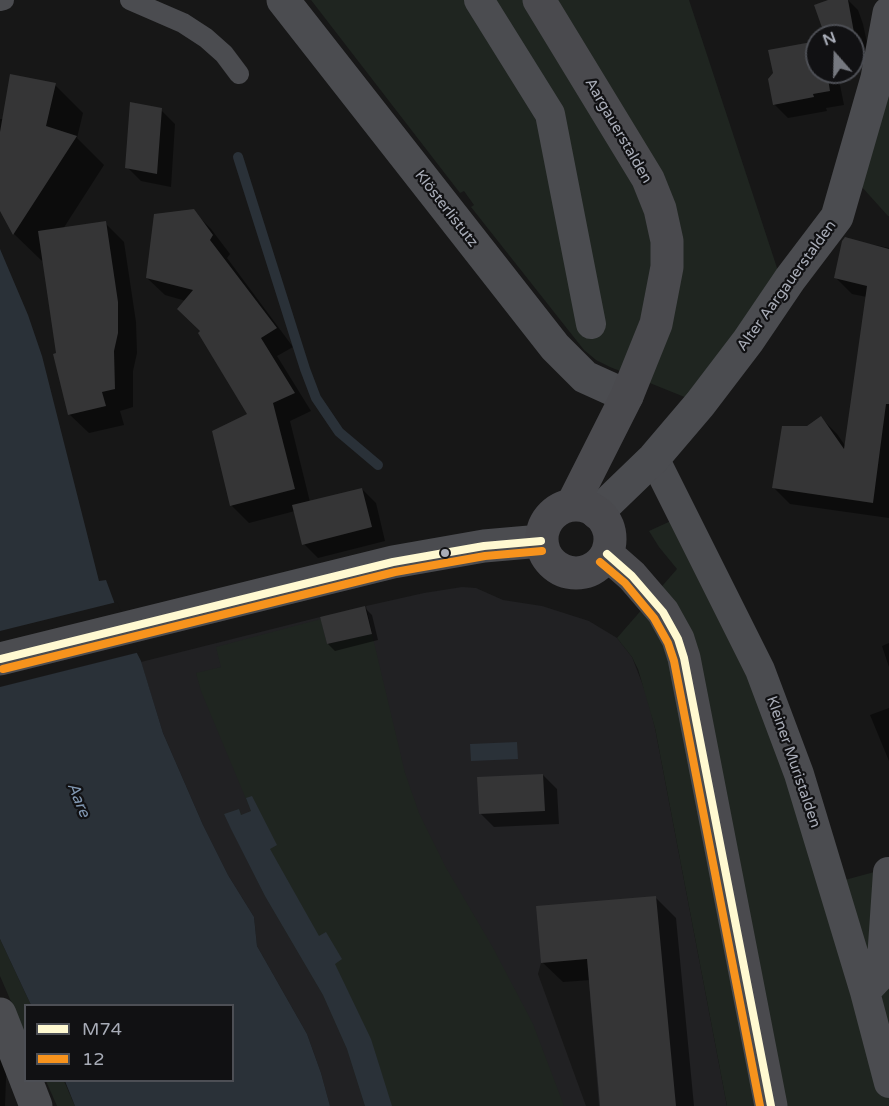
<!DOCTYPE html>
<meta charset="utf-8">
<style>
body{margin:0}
#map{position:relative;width:889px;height:1106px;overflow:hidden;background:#171717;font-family:"Varela Round",sans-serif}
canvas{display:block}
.legend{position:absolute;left:24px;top:1004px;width:210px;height:78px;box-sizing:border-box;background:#111113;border:2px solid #4d4f55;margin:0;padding:8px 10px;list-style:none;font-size:18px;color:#a8acb7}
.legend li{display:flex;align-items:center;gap:12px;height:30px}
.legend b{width:30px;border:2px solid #4d4f55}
.north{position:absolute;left:805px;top:24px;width:60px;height:60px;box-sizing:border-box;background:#111113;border:2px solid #4d4f55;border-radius:50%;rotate:340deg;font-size:16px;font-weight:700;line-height:24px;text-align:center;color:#a8acb7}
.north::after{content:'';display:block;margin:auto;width:21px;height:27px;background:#75787f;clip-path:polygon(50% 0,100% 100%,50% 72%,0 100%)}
</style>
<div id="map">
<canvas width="889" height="1106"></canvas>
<ul class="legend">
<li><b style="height:8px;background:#fff9d1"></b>M74</li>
<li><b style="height:8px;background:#f7931d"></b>12</li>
</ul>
<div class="north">N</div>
</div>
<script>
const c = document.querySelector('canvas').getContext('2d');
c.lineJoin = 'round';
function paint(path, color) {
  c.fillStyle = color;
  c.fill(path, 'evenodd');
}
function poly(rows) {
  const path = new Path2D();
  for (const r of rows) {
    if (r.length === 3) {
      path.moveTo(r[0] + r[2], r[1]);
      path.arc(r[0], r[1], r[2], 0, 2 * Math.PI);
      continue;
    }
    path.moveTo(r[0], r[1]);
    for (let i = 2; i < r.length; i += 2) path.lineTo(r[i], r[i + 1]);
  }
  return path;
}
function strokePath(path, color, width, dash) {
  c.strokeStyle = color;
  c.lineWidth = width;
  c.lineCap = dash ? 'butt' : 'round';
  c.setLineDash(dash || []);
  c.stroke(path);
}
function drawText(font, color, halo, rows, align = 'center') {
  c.font = font + ' "Varela Round",sans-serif';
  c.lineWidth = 4.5;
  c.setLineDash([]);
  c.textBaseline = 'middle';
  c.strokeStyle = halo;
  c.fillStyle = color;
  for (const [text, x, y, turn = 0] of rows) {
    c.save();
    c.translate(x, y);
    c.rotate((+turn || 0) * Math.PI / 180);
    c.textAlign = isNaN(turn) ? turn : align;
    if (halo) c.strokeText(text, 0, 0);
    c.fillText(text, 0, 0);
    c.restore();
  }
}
const built = poly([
 [462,587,476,588,503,600,542,606,589,621,617,638,632,657,646,693,655,728,727,1106,599,1106,587,958,541,963,538,974,586,1106,330,1106,321,1073,307,1034,257,946,254,917,228,875,203,825,163,733,141,662,320,617,327,644,372,633,366,606,424,593]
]);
const green = poly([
 [311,0,689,0,779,274,687,398,610,367,596,360,584,350,471,207,474,205,464,191,460,193],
 [889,80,889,216,888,216,861,186],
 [673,520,704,562,830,884,889,868,889,1106,727,1106,655,728,638,669,632,657,617,638,677,569,659,547,649,531],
 [321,619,327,644,372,634,405,773,419,813,445,866,492,946,533,1024,564,1106,365,1106,347,1049,323,995,265,896,224,814,239,809,242,815,251,811,201,691,196,673,221,667,216,647],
 [0,939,31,1005,26,1006,25,1034,0,976],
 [46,1081,64,1081,75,1106,57,1106]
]);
const water = poly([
 [0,249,28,315,42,356,99,581,106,580,123,626,141,661,163,733,203,825,228,875,254,917,257,946,307,1034,321,1073,330,1106,75,1106,65,1081,232,1080,232,1006,31,1005,0,939],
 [517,742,518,759,471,761,470,744],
 [252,796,277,845,270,849,319,936,326,932,342,959,335,964,371,1039,392,1106,365,1106,347,1049,323,995,265,896,231,829,224,814,239,809,241,815,251,811,246,798]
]);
const pier = poly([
 [117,602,126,625,140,652,0,687,0,631]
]);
const shadow = poly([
 [833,0,848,0,858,10,863,24,869,52,853,55,853,36,827,36],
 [817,43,817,72,843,72,845,79,839,80,844,105,826,108,827,111,788,118,774,104],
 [55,85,83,113,77,138,104,165,63,229,105,223,124,242,136,322,137,353,133,371,133,407,120,411,124,425,89,433,69,414,57,354,44,258,42,261,14,234,0,207,0,119,4,119],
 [161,110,175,124,171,187,141,181,127,167],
 [193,211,211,229,230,254,227,258,293,347,277,356,311,411,290,421,310,502,362,489,376,503,385,541,318,558,304,544,295,511,249,523,231,505,249,415,186,301,165,295,147,278],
 [846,239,889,248,889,518,790,504,774,488,807,428,821,418,837,434,846,447,867,297,852,294,836,278],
 [365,608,372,615,378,640,335,651,328,644],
 [889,643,889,667,882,646],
 [889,708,889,761,870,715],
 [543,775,557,789,559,824,494,827,480,813],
 [656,898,676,918,694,1106,601,1106,591,980,563,982,542,962],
 [0,1029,7,1052,5,1106,0,1106]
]);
const stream = poly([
 [238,157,305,369,316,398,339,432,378,465]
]);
const building = poly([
 [828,0,848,0,855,38,853,39,853,36,825,36,814,5],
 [817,41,817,72,827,72,830,91,813,94,814,97,773,105,768,79,773,73,768,50],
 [10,74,56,83,46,126,77,136,13,235,0,211,0,132],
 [130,102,162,108,157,174,125,168],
 [194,209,213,235,210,240,277,328,261,338,295,393,273,403,295,489,230,506,212,431,247,414,198,333,200,331,177,309,193,290,146,278,154,214],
 [106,221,118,302,118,333,114,351,115,389,102,392,106,406,68,415,53,354,56,353,38,231],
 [845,237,889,249,889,404,886,404,873,503,772,488,782,426,807,426,821,416,844,449,867,286,834,278,842,241],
 [362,488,372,527,302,545,292,505],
 [365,606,372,634,327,644,320,617],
 [543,774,545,811,479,814,477,777],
 [656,896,676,1106,600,1106,587,959,541,963,536,906]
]);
const service = poly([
 [130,0,183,23,206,38,224,54,239,74],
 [0,1,4,0]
]);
const pedestrian = poly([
 [479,0,550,114,591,324],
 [654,458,760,670,799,774,865,992,889,1083],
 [865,992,881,975,888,872,889,877]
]);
const minor = poly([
 [283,0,555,347,585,377,627,396],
 [597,513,654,458,700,404,748,341,790,279,837,217,877,78,889,13],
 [0,1014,26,1080],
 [26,1080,36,1106]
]);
const tertiary = poly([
 [0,659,393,562,484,546,541,541]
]);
const secondary = poly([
 [539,0,648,179,660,209,667,241,667,267,656,324,627,396,572,505],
 [576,539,34],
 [607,554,632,576,663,612,678,639,684,658,771,1106]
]);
const bus1 = poly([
 [607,554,632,576,663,612,678,639,684,658,771,1106],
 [0,659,393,562,484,546,541,541]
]);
const bus2 = poly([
 [600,562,625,583,654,618,668,643,674,661,760,1106],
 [3,669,395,572,485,556,542,551]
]);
const markers = [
 [445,553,5,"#a8acb7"]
];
const streetNames = [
 ["Aargauerstalden",618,131,60],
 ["Klösterlistutz",446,209,52],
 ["Alter Aargauerstalden",787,286,-54],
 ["Kleiner Muristalden",793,762,71]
];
const waterNames = [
 ["Aare",78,800,68]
];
paint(built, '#212123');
paint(green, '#1f2520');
paint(water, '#2a3138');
paint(pier, '#171717');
paint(shadow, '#0007');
strokePath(stream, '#2a3138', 10);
paint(building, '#353536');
strokePath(service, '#4b4c50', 20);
strokePath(pedestrian, '#4b4c50', 30);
strokePath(minor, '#4b4c50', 33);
strokePath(tertiary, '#4b4c50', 33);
strokePath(secondary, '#4a4a4e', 33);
strokePath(bus1, '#fff9d1', 8);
strokePath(bus2, '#f7931d', 8);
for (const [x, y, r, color] of markers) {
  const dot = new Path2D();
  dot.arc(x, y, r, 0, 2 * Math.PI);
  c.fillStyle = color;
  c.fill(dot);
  strokePath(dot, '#111113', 2);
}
drawText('15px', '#a8acb7', '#111113', streetNames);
drawText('italic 16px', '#8197b1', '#111113', waterNames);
</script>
